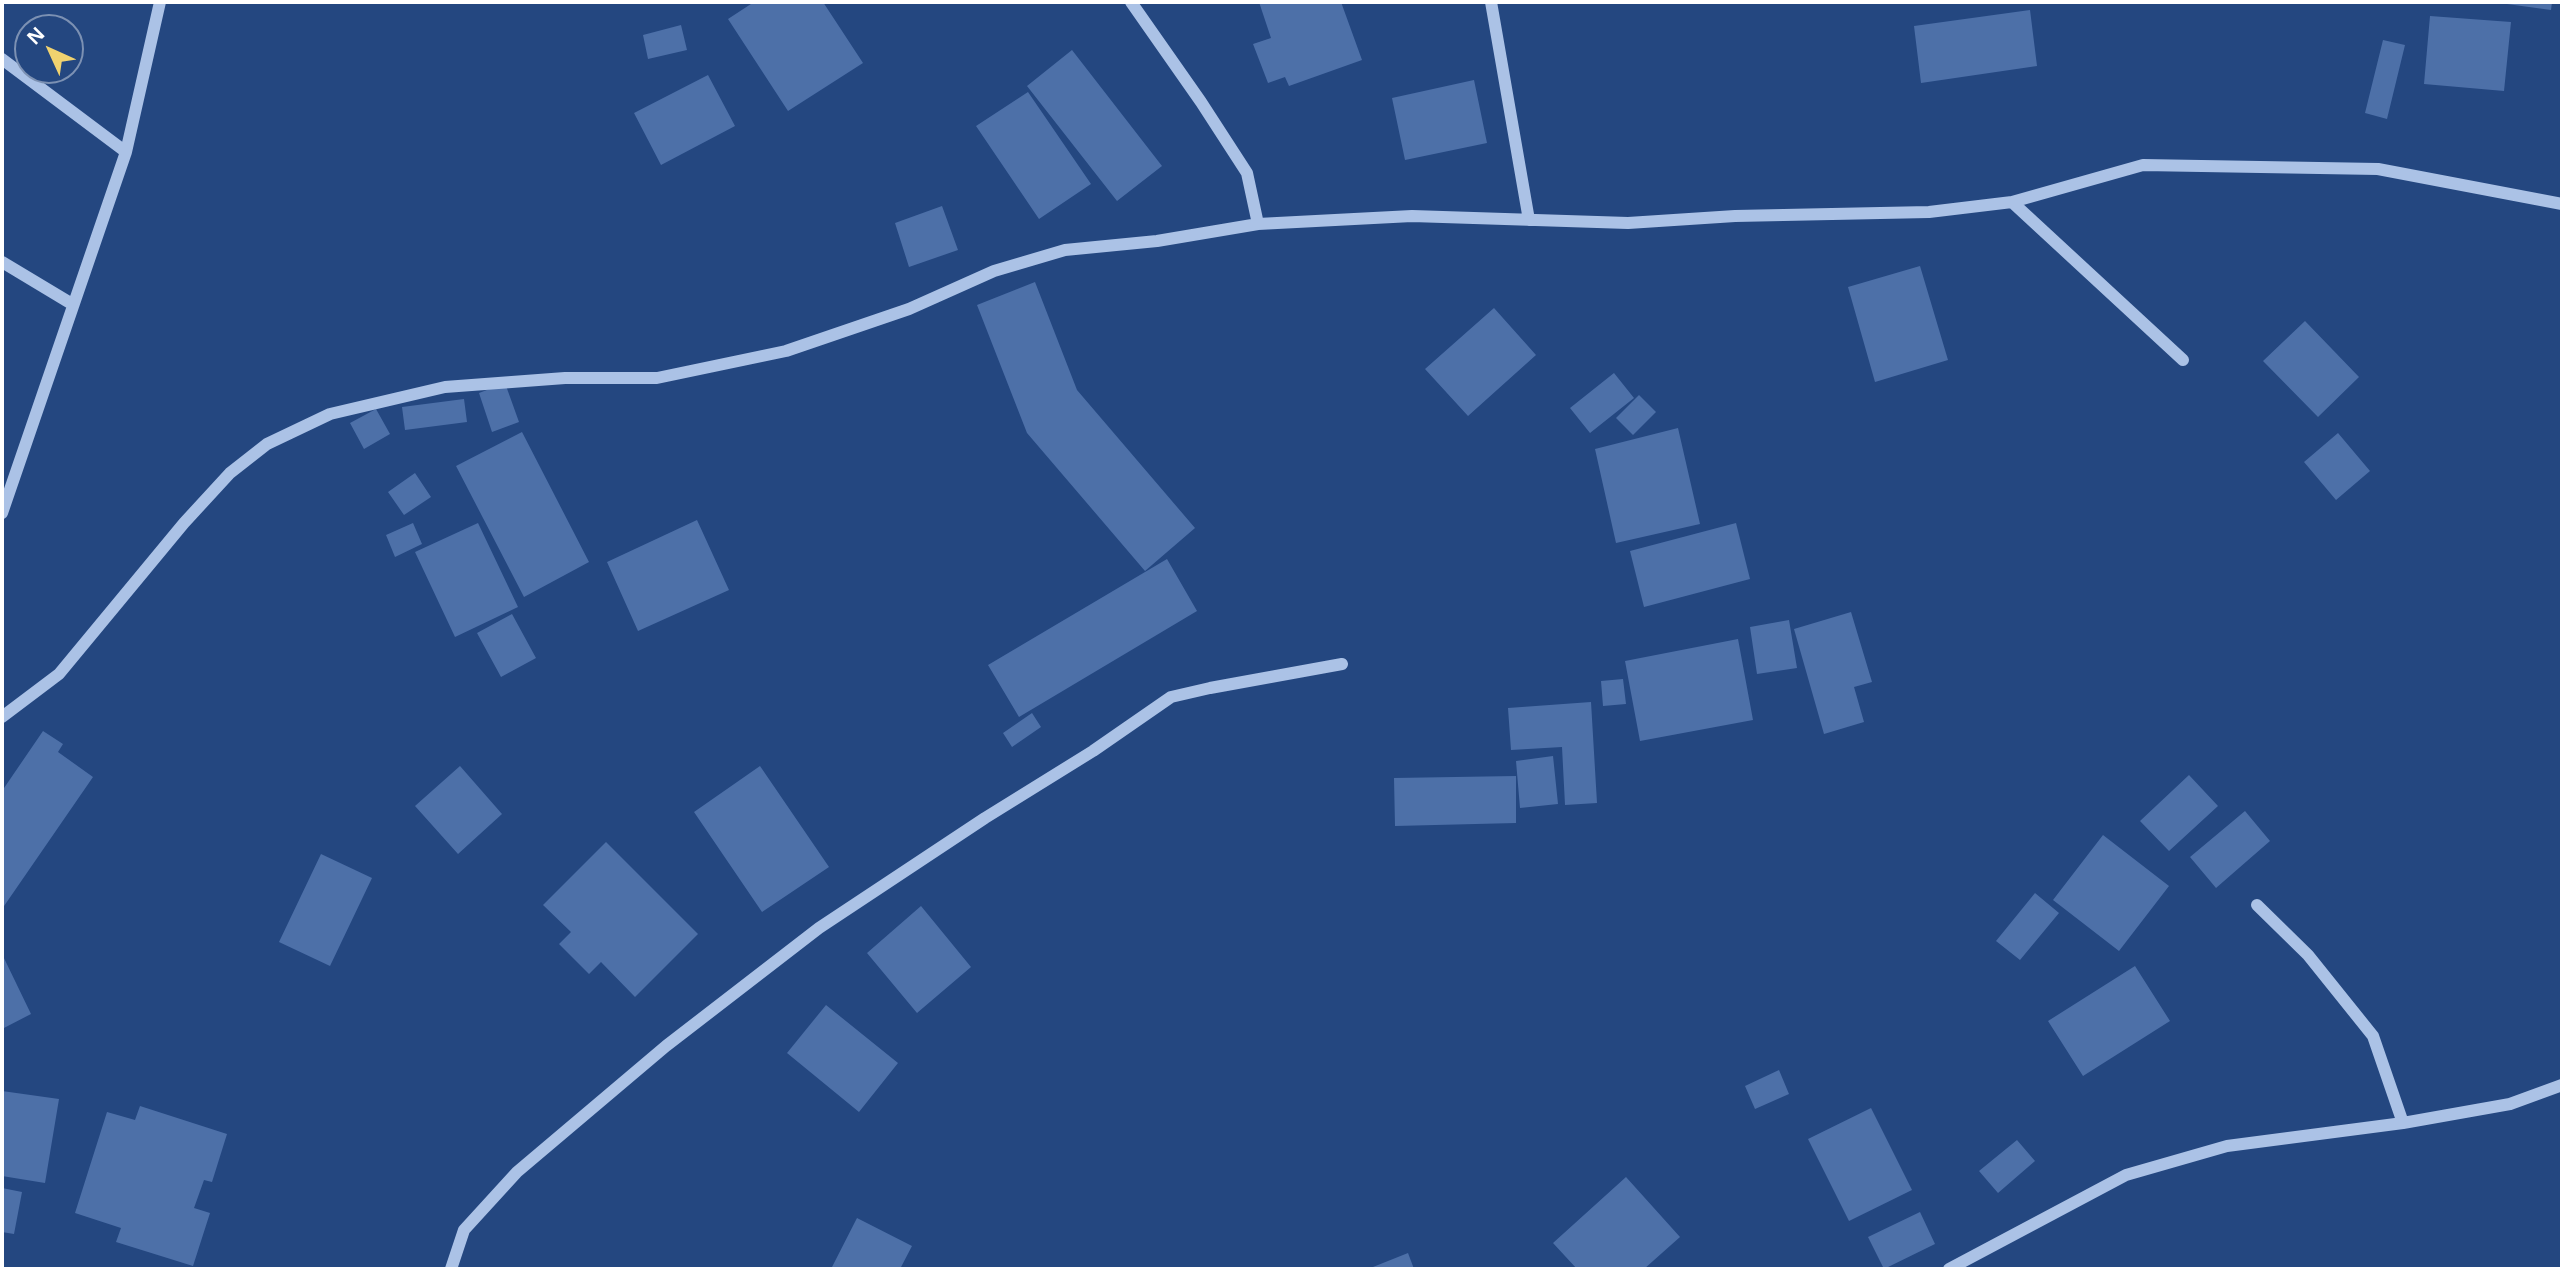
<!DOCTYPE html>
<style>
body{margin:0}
#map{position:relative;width:2564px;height:1271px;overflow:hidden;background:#244780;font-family:"Open Sans",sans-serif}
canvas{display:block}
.frame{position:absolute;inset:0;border:4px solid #fff;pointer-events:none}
.north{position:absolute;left:14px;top:14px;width:70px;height:70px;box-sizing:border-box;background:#244780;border:2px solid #7c91b3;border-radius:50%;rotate:315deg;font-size:19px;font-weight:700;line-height:28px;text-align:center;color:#fff}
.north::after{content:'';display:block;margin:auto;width:24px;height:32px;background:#f0d26f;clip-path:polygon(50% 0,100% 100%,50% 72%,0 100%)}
</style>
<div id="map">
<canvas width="2564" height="1271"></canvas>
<div class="frame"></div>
<div class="north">N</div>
</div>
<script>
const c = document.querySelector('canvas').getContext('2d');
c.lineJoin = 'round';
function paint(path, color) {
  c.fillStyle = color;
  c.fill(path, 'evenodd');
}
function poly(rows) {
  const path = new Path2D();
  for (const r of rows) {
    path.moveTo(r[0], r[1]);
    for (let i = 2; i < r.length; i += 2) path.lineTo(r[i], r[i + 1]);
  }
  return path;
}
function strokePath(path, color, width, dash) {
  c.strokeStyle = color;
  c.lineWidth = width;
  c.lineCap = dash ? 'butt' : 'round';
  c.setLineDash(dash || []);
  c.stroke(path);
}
const building = poly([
 [754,2,823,2,863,63,788,111,728,19],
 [1259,2,1341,2,1362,60,1289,86,1285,77,1268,83,1253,44,1271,38],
 [2507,2,2552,2,2551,10,2507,4],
 [2030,10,2037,66,1921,83,1914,26],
 [2430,16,2511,22,2504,91,2424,84],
 [681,25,687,50,648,59,643,35],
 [2383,40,2405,45,2387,119,2365,113],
 [1072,50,1162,166,1117,201,1027,86],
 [708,75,735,126,661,165,634,113],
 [1474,80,1487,143,1405,160,1392,98],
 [1028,92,1091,184,1039,219,976,126],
 [942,206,958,250,909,267,895,223],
 [1920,266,1948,360,1875,382,1848,287],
 [1035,282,1077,390,1195,528,1145,571,1027,433,977,305],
 [1494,308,1536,355,1468,416,1425,369],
 [2305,321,2359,377,2318,417,2263,361],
 [1614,373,1634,398,1590,433,1570,408],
 [505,383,519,422,492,432,479,393],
 [1639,395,1656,412,1633,435,1616,418],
 [464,399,467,422,405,430,402,407],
 [376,409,390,434,364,449,350,423],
 [1678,428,1700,524,1616,543,1595,449],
 [522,432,589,562,524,597,456,466],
 [2338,433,2370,471,2336,500,2304,462],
 [415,473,431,497,404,515,388,492],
 [697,520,729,590,638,631,607,562],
 [413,523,422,544,395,557,386,535],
 [478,523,518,607,455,637,415,552],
 [1736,523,1750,579,1644,607,1630,551],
 [1167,559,1197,611,1019,717,988,665],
 [1851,612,1872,682,1854,687,1864,722,1824,734,1794,629],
 [512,614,536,658,501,677,477,633],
 [1789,620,1797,668,1757,674,1750,627],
 [1738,639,1753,720,1640,741,1625,661],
 [1623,679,1626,704,1603,706,1601,681],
 [1591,702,1597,803,1565,805,1562,747,1511,750,1508,708],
 [1032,713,1041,727,1012,747,1003,733],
 [43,731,63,744,58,752,93,777,2,909,2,791],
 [1553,756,1558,804,1520,808,1516,761],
 [460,766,502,814,458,854,415,806],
 [760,766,829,867,762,912,694,812],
 [2189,775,2218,806,2169,851,2140,821],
 [1516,776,1516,823,1395,826,1394,778],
 [2245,811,2270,841,2216,888,2190,857],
 [2103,835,2169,886,2119,951,2053,900],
 [606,842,698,934,635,997,601,962,589,974,559,944,571,932,543,905],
 [321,854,372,878,330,966,279,942],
 [2035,893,2059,913,2020,960,1996,941],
 [921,906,971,967,917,1013,867,953],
 [2,954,31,1014,2,1029],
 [2135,966,2170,1021,2083,1076,2048,1021],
 [826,1005,898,1063,859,1112,787,1053],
 [1779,1070,1789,1094,1755,1109,1745,1086],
 [2,1091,59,1099,45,1183,2,1176],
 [140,1106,227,1134,212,1182,204,1180,194,1208,210,1213,193,1266,116,1242,121,1228,75,1213,107,1112,135,1120],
 [1871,1108,1912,1190,1849,1221,1808,1139],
 [2017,1140,2035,1161,1998,1193,1979,1171],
 [1626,1177,1680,1237,1644,1269,1577,1269,1553,1243],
 [2,1188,22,1192,14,1234,2,1232],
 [1920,1212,1935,1244,1884,1269,1868,1237],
 [857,1218,912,1246,900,1269,831,1269],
 [1408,1253,1414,1269,1368,1269]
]);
const minor = poly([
 [1131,2,1201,102,1247,173,1258,224],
 [1491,2,1529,220],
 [2,59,126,152],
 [2012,202,2183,360],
 [2,262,72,304],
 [2,513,126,152,160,2],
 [2,717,59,674,184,523,230,473,267,444,330,414,445,387,565,378,657,378,786,351,909,309,994,271,1065,250,1157,241,1258,224,1412,216,1628,223,1735,216,1929,212,2012,202,2143,165,2378,169,2562,204],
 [2257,905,2308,955,2373,1036,2403,1123],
 [451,1269,464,1230,517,1172,666,1046,819,928,985,818,1093,751,1171,697,1210,688,1342,664],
 [1949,1269,2126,1175,2227,1146,2403,1123,2510,1104,2562,1085]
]);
paint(building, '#4d70a8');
strokePath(minor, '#abc2e6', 12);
</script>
